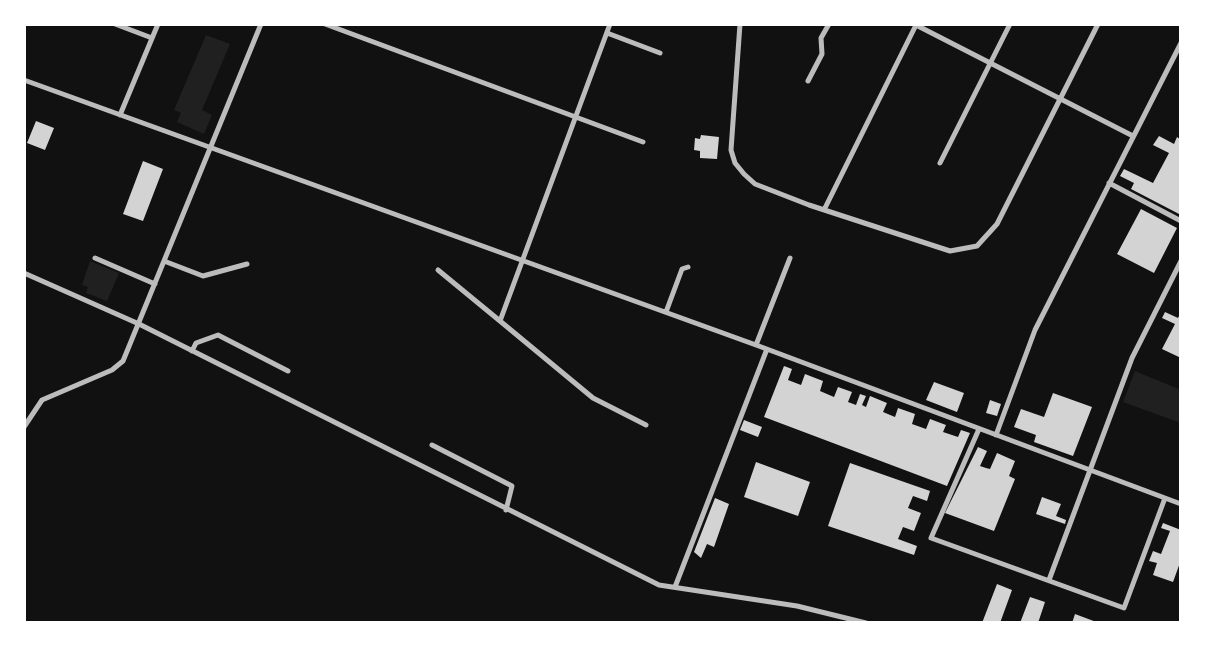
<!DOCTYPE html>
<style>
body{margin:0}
#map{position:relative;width:1205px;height:647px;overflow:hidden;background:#111;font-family:Karla,sans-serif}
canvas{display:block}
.frame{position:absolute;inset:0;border:26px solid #fff;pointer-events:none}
</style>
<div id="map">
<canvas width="1205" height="647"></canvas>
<div class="frame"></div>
</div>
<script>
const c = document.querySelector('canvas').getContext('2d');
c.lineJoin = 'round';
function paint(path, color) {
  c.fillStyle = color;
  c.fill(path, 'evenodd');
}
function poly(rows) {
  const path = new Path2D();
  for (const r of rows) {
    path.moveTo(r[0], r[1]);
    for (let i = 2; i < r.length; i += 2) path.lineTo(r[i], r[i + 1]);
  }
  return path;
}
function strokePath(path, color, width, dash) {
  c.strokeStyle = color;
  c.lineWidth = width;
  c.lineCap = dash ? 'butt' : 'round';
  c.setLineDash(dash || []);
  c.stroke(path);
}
const green = poly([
 [206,35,230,44,202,110,212,115,204,134,177,122,181,113,174,110],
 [90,261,119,273,107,301,86,293,88,287,82,285],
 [1135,371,1181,390,1181,423,1123,402]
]);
const building = poly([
 [36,121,54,128,45,150,27,143],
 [701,135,719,137,717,159,700,158,700,151,694,150,695,138,700,139],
 [1159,136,1174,144,1177,137,1181,140,1181,215,1131,189,1134,183,1120,176,1124,169,1153,183,1169,153,1153,145],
 [143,161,163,169,143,221,123,214],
 [1141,209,1177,228,1154,273,1117,254],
 [1165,312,1178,318,1181,312,1181,358,1162,349,1175,324,1162,318],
 [784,366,792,369,788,380,801,385,805,374,823,381,820,391,834,397,838,387,852,392,848,402,856,405,860,394,866,396,862,405,866,407,870,396,887,403,883,412,895,417,898,408,915,414,912,424,926,429,930,419,946,425,943,432,958,437,961,430,970,433,947,486,764,417],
 [934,382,964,393,957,412,926,400],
 [1053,393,1092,407,1073,456,1034,442,1036,435,1014,427,1021,409,1044,417],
 [990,400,1001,404,997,416,986,413],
 [744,420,762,427,758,437,740,430],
 [978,447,987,451,980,466,986,468,990,469,997,453,1015,461,1009,476,1015,479,994,531,945,513],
 [756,462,810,482,798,516,744,497],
 [850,463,930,491,927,501,913,496,908,508,921,513,914,531,903,527,898,539,917,546,914,555,828,526],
 [1042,497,1061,504,1056,516,1066,520,1065,524,1036,514],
 [715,498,729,504,714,547,707,544,701,558,694,552],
 [1163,523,1181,530,1181,560,1173,582,1153,575,1157,563,1149,561,1153,551,1161,554,1170,531,1161,528],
 [997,584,1012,590,1000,623,982,623],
 [1030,597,1045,602,1038,623,1020,623],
 [1075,614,1099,623,1072,623]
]);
const minor = poly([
 [115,24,152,38],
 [325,24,643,142],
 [610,24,500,321,593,398,646,425],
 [740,24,731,150,735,163,744,174,755,184,809,205,950,251,977,246,997,224,1098,24],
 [914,24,1133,136],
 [607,33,660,53],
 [24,80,756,345,1181,504],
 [808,81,822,54,821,38,829,24],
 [120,115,158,24],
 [940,163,1010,24],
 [1109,183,1181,221],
 [824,210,916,25],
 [95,258,155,284],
 [164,261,203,276,247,264],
 [438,270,500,321],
 [24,273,139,324,659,585,797,606,866,623],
 [666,312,682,269,688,267],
 [756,345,790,258],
 [192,351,196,343,218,335,288,371],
 [24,427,42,400,112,370,123,361,261,24],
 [979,429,931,538,1124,608,1165,498],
 [996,435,1035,330,1181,43],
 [432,445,512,486,506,510],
 [1049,580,1132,358,1181,261],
 [675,587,767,349]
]);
paint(green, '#202020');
paint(building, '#d3d3d3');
strokePath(minor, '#bcbcbc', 5);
</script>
